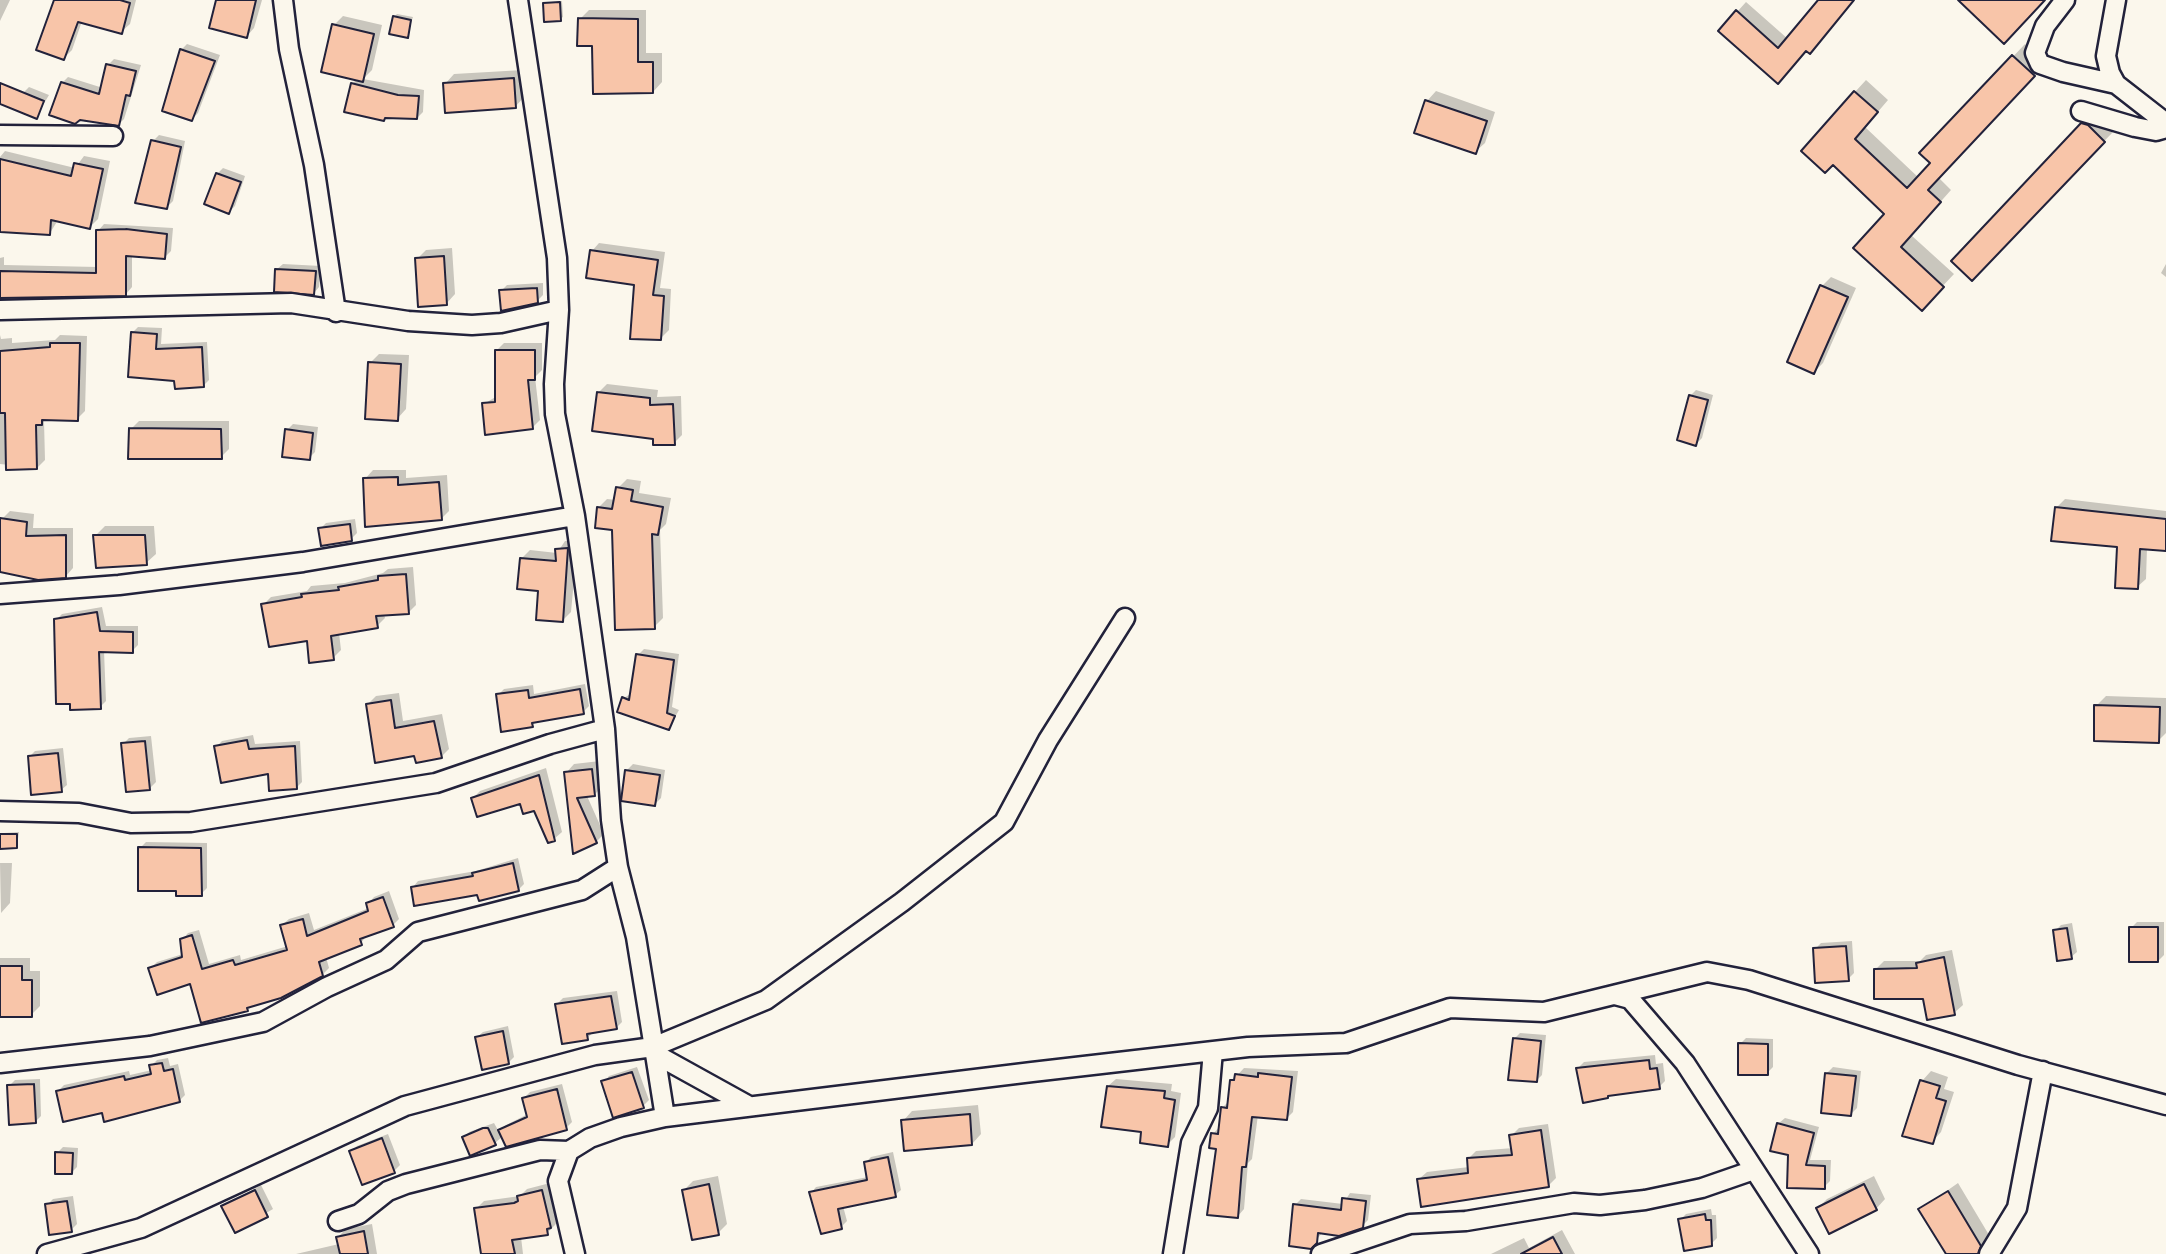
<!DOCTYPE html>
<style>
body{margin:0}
canvas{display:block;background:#fbf7ec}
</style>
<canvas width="2166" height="1254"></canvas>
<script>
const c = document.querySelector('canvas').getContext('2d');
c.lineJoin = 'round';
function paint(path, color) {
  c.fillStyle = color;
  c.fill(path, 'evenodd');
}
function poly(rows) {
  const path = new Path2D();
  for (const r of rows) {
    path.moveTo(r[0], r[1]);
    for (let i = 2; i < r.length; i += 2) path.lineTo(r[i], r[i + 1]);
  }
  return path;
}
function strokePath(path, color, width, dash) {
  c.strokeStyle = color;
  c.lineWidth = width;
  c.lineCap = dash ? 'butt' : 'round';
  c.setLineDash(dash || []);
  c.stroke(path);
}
const shadow = poly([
 [0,0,10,0,0,21],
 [56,0,136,0,130,24,121,32,82,21,72,50,64,58],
 [218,0,262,0,254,28,247,36],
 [1820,0,1854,0,1787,73,1737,12,1746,2,1788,39],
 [562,1,563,17,560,19,545,4],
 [589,10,646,10,646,53,662,53,662,82,653,92,594,44,580,19],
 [397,14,413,17,407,36,394,17],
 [343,16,382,25,372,70,363,79,424,90,423,112,417,118,387,116,384,119,352,84,358,78,334,25],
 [187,44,220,55,198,113,192,119,181,50],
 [2025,44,2045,64,1938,177,1951,190,1911,235,1954,274,1922,308,1886,214,1833,163,1855,92,1866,80,1888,100,1865,127,1919,178,1932,163,1922,153],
 [114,59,141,65,124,119,118,125,80,118,62,83,68,77,103,88,108,65],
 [523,70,524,97,515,107,445,84,454,74],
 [29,87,49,95,36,117,23,93],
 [1436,91,1495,112,1485,143,1475,152,1427,101],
 [2092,114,2113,132,1972,278,2082,124],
 [159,135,185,141,173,201,167,207,153,141],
 [5,151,75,168,84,156,110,161,98,219,90,227,58,220,50,233,0,211,0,157],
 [223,168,245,176,235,206,229,212,217,174],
 [104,224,173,228,171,251,164,258,132,255,132,287,126,294,0,297,0,258,4,257,4,265,98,267,98,231],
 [599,243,665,252,660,288,671,289,669,330,661,338,635,284,592,251],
 [452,248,455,294,446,304,417,259,426,250],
 [283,264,321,266,319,287,314,293,277,269],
 [2166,264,2166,277,2161,273],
 [1831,277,1856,288,1823,363,1814,372,1822,286],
 [543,283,543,295,537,301,501,291,507,285],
 [138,327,162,328,161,344,207,342,209,380,203,386,176,379,132,333],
 [0,335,1,339,12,338,12,343,55,340,60,335,87,336,85,411,77,419,44,421,45,460,37,468,0,464],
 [504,343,542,343,542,370,535,377,540,420,532,428,484,404,497,396,496,351],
 [379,354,409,355,406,409,397,419,370,363],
 [607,384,658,390,657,397,681,396,682,435,674,443,655,437,599,392],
 [1696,390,1713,395,1702,438,1696,444,1690,396],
 [139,421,229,421,229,449,221,457,131,429],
 [293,424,318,427,315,452,309,458,287,430],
 [373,470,406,470,406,478,447,475,449,511,441,519,365,479],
 [627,479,641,481,639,493,671,498,666,524,660,530,663,618,654,627,613,528,598,508,607,499,616,500,618,488],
 [2065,499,2166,511,2166,550,2147,548,2146,579,2137,587,2118,545,2056,508],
 [10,511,34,514,33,528,73,528,73,568,66,576,0,570,2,519],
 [355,519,357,533,351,539,320,529,326,523],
 [105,526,154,526,156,554,146,563,95,536],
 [565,541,576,541,577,548,571,612,563,620,522,558,530,550,557,553],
 [413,567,416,605,408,613,384,614,385,618,377,626,339,633,341,650,333,658,263,605,271,597,307,591,311,586,345,583,383,573,388,569],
 [102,607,106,626,138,626,138,645,132,651,104,651,106,701,100,707,56,620,62,614],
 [644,649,679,654,672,707,679,710,669,728,624,698,632,693,638,655],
 [585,684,589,706,583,712,537,720,532,726,498,695,504,689,533,685,534,694],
 [399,693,403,721,442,714,449,749,441,757,416,754,368,704,376,696],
 [2106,696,2166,698,2166,733,2158,741,2096,706],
 [253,735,255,744,300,741,302,782,296,788,216,747,222,741],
 [151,736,156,782,150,788,123,744,129,738],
 [63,748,67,785,61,790,29,757,35,751],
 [600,761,602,787,594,795,587,796,604,834,596,842,566,773,574,764],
 [633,764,665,770,661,798,655,804,627,770],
 [546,768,562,832,554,839,535,809,522,802,473,798,480,791],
 [19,832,17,846,1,835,4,833],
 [146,842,207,843,207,888,201,894,177,889,140,848],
 [518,858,524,884,518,890,479,893,413,887,418,881,476,871],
 [0,863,12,863,10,903,1,913],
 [389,891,399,919,393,925,367,935,361,943,326,957,329,968,322,975,254,1003,248,1010,191,982,150,969,157,962,183,954,182,940,188,933,199,930,209,964,240,955,241,960,288,946,282,925,289,919,309,913,314,930,369,908,368,904,374,897],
 [2137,922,2164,922,2164,955,2158,961,2131,928],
 [2072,923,2077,952,2071,957,2055,931,2061,925],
 [1852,941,1854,973,1848,979,1815,949,1821,943],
 [1952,950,1963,1005,1954,1013,1876,969,1884,961,1920,961,1926,955],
 [0,958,30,958,30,971,40,971,40,1006,31,1015,0,1015],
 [617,991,622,1022,616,1028,594,1032,587,1038,557,1004,563,998],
 [508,1026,514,1057,509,1062,477,1037,483,1032],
 [1520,1033,1546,1035,1542,1075,1536,1081,1514,1039],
 [1746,1038,1773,1039,1773,1067,1767,1073,1740,1044],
 [1655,1055,1656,1064,1663,1063,1665,1081,1659,1087,1611,1093,1608,1097,1578,1068,1584,1062],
 [168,1058,170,1066,178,1064,185,1095,179,1101,104,1111,58,1091,64,1085,129,1071,130,1075,152,1070,151,1066,157,1060],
 [637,1067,649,1100,643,1106,604,1082,609,1076],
 [1833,1067,1861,1071,1857,1108,1851,1114,1827,1073],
 [1244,1068,1298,1071,1293,1112,1286,1119,1258,1115,1252,1159,1248,1163,1244,1209,1238,1216,1213,1134,1220,1126,1222,1108,1229,1101,1232,1081],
 [1931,1071,1948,1077,1944,1089,1954,1092,1941,1132,1932,1142,1922,1081],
 [40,1079,41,1116,35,1122,9,1086,15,1080],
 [1116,1079,1172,1084,1171,1091,1181,1093,1175,1137,1167,1145,1143,1131,1108,1086],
 [562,1084,572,1122,566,1128,503,1136,495,1143,464,1137,469,1132,494,1123,499,1132,506,1125,528,1114,524,1098,530,1092],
 [978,1105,981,1134,972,1144,903,1121,912,1111],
 [1785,1118,1819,1127,1810,1160,1831,1160,1830,1181,1824,1187,1789,1154,1779,1123],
 [1548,1124,1556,1178,1549,1185,1419,1179,1427,1172,1469,1167,1468,1159,1476,1151,1513,1148,1511,1136,1519,1128],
 [388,1134,400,1165,394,1171,351,1152,357,1146],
 [63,1147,78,1148,77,1167,71,1173,57,1153],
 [893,1152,901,1190,895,1195,843,1206,847,1221,841,1227,811,1193,816,1187,868,1177,865,1163,871,1157],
 [718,1176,727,1224,718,1233,684,1190,693,1181],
 [1874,1176,1885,1199,1876,1209,1818,1208,1827,1199],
 [550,1183,559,1218,555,1225,547,1233,521,1237,523,1254,482,1254,476,1209,484,1201,520,1196,527,1189],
 [1958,1183,1989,1235,1987,1246,1979,1254,1948,1254,1921,1209],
 [261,1185,273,1209,236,1231,223,1207],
 [1350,1193,1371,1195,1368,1220,1362,1226,1323,1232,1310,1247,1295,1205,1301,1199,1343,1204],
 [73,1196,77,1224,71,1230,47,1205,53,1199],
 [1711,1209,1712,1215,1716,1215,1717,1238,1711,1244,1680,1220,1686,1214],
 [372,1224,377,1254,296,1254,339,1244,338,1237,346,1229],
 [1562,1230,1575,1254,1491,1254,1524,1238,1529,1248]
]);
const building = poly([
 [54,0,120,0,130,3,122,34,78,22,64,60,36,50,54,0],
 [216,0,256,0,247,38,209,28,216,0],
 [1818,0,1854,0,1810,54,1806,51,1778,84,1718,31,1736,10,1778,48,1818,0],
 [1958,0,2045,0,2004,44,1958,0],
 [560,2,561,21,544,22,543,3,560,2],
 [393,16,411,20,408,38,389,34,393,16],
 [578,18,638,19,638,62,653,62,653,93,593,94,592,46,577,46,578,18],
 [332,24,374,34,363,82,321,72,332,24],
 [180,49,215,61,192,121,162,111,180,49],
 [2012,55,2035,76,1928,190,1941,202,1901,247,1944,287,1922,311,1853,248,1884,214,1833,165,1825,173,1801,151,1854,91,1878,112,1855,139,1907,188,1930,163,1919,153,2012,55],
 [106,64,136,71,130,96,126,95,119,126,80,120,75,124,49,115,61,82,99,94,106,64],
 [514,78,516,108,445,113,443,83,514,78],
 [0,83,44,101,37,119,0,104,0,83],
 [351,83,398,95,419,96,417,119,385,118,384,121,344,112,351,83],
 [1425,100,1487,121,1476,154,1414,133,1425,100],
 [2081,123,2088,125,2105,142,1972,281,1951,261,2081,123],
 [151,140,181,147,167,209,135,203,151,140],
 [0,159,71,176,74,163,103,169,90,229,51,220,50,235,0,232,0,159],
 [216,173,241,182,229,214,204,204,216,173],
 [126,229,167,234,165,259,126,256,126,296,0,298,0,271,96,273,96,230,126,229],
 [590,250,658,260,653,295,664,296,661,340,630,339,634,285,586,278,590,250],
 [444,256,447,305,418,307,415,258,444,256],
 [275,269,316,271,314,295,274,292,275,269],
 [1820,285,1848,297,1814,374,1787,362,1820,285],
 [537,288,538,303,501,311,499,290,537,288],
 [131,332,157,334,156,349,202,347,204,387,175,389,174,381,128,377,131,332],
 [50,343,80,343,78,421,42,420,42,425,36,425,37,469,6,470,5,413,0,413,0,351,50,347,50,343],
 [495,350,535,350,535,380,528,380,533,429,485,435,482,403,495,402,495,350],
 [368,362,401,364,398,421,365,419,368,362],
 [597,392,650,398,650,405,673,404,675,445,653,445,653,439,592,431,597,392],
 [1689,395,1708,400,1696,446,1677,440,1689,395],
 [129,428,221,429,222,459,128,459,129,428],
 [285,429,313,433,310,460,282,457,285,429],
 [398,477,398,485,439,482,442,520,365,527,363,478,398,477],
 [616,487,633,490,631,501,663,507,658,535,652,534,655,629,615,630,612,530,595,528,597,507,612,509,616,487],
 [2055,507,2166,519,2166,551,2140,549,2138,589,2115,588,2117,547,2051,541,2055,507],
 [0,518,27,522,26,536,66,535,66,578,38,580,0,572,0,518],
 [350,524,352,541,321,546,318,528,350,524],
 [93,535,145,535,147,565,96,568,93,535],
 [568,548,563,622,536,620,538,591,517,589,520,558,556,561,555,549,568,548],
 [406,574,409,614,376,616,378,628,331,636,334,660,309,663,307,641,269,647,261,604,302,597,301,594,339,590,338,587,378,580,378,576,406,574],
 [97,612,100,631,133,632,133,653,99,652,101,709,70,710,70,704,56,704,54,619,97,612],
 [636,654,674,660,667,713,675,716,669,730,617,712,622,697,629,700,636,654],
 [580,689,584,714,532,723,533,727,501,732,496,694,528,690,529,698,580,689],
 [391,700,395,728,434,721,442,758,416,763,414,756,375,763,366,704,391,700],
 [2094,705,2160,707,2159,743,2094,741,2094,705],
 [247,740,249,749,295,746,297,789,269,791,268,774,221,783,214,746,247,740],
 [145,741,150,790,126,792,121,743,145,741],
 [58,753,62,792,31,795,28,756,58,753],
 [592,769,595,796,577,798,597,843,573,854,564,772,592,769],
 [625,770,660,775,655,806,621,801,625,770],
 [539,775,555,841,548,843,534,811,523,814,520,804,477,817,471,798,539,775],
 [0,834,17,834,17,848,0,849,0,834],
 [138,847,201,848,202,896,176,896,176,891,138,891,138,847],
 [513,863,519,891,479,901,477,895,414,906,411,887,473,876,472,873,513,863],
 [383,897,394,927,360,939,362,945,319,962,323,976,281,998,247,1008,248,1011,201,1023,190,984,157,995,148,968,182,957,180,939,192,935,202,969,233,960,235,965,287,950,280,925,303,919,307,936,368,911,366,903,383,897],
 [2129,927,2158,927,2158,962,2129,962,2129,927],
 [2067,928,2072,959,2057,961,2053,930,2067,928],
 [1846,946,1849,981,1815,983,1813,948,1846,946],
 [1944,957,1955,1015,1927,1020,1923,999,1874,999,1874,969,1917,968,1916,963,1944,957],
 [0,966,22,966,22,980,32,980,32,1017,0,1017,0,966],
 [611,996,617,1029,587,1034,588,1040,562,1044,555,1004,611,996],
 [503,1031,509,1064,482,1070,475,1037,503,1031],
 [1513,1038,1541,1041,1537,1082,1508,1080,1513,1038],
 [1738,1043,1768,1044,1768,1075,1738,1075,1738,1043],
 [1649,1060,1650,1069,1657,1068,1660,1089,1608,1096,1608,1098,1583,1103,1576,1068,1649,1060],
 [162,1063,164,1071,173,1069,180,1102,104,1122,102,1113,63,1122,56,1091,124,1076,125,1080,151,1074,149,1065,162,1063],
 [632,1072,644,1108,613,1118,601,1081,632,1072],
 [1258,1073,1292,1077,1287,1120,1252,1117,1246,1167,1242,1167,1238,1218,1207,1215,1216,1149,1209,1148,1211,1133,1218,1134,1221,1107,1227,1108,1230,1080,1234,1080,1235,1074,1258,1077,1258,1073],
 [1825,1073,1856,1076,1851,1116,1821,1113,1825,1073],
 [1920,1080,1940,1086,1936,1098,1946,1101,1933,1144,1902,1136,1920,1080],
 [34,1084,36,1123,9,1125,7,1085,34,1084],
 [1107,1086,1165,1091,1164,1098,1175,1100,1168,1147,1140,1143,1141,1132,1101,1127,1107,1086],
 [557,1089,567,1130,506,1147,498,1130,527,1117,522,1098,557,1089],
 [970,1114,972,1145,904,1151,901,1120,970,1114],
 [1777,1123,1814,1133,1806,1165,1825,1166,1825,1189,1787,1188,1788,1155,1770,1151,1777,1123],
 [483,1128,488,1128,496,1145,470,1156,462,1137,483,1128],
 [1541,1130,1549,1187,1421,1207,1417,1179,1468,1173,1467,1158,1512,1155,1509,1135,1541,1130],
 [382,1138,395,1173,362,1185,349,1151,382,1138],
 [55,1152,73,1153,72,1174,55,1174,55,1152],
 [888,1157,896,1197,838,1209,842,1229,821,1234,809,1192,867,1180,864,1162,888,1157],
 [709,1184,719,1235,692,1240,682,1190,709,1184],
 [1864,1184,1877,1210,1829,1234,1816,1208,1864,1184],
 [255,1190,268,1217,235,1233,221,1206,255,1190],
 [542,1190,551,1228,547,1229,548,1235,512,1240,515,1254,481,1254,474,1208,514,1203,518,1201,517,1196,542,1190],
 [1948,1191,1981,1246,1978,1254,1946,1254,1918,1209,1948,1191],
 [1342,1198,1366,1201,1363,1228,1339,1236,1318,1233,1317,1243,1311,1249,1289,1246,1293,1204,1341,1210,1342,1198],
 [67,1201,72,1232,49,1235,45,1204,67,1201],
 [1705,1214,1706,1220,1711,1220,1712,1246,1684,1251,1678,1219,1705,1214],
 [364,1231,368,1254,340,1254,336,1237,364,1231],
 [1553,1237,1562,1254,1521,1254,1553,1237]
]);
const street = poly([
 [283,0,289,49,314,165,336,312],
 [518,0,557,258,559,310,554,384,555,414,575,516,605,729,611,820,618,867,636,937,655,1054],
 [2065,0,2045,26,2035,53,2040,64,2063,72,2116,84],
 [2116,0,2106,56,2110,73,2116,84,2166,123],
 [2081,111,2135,127,2156,131,2166,128],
 [0,135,113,136],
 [0,310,291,303,408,321,472,325,501,323,559,310],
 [0,594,119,585,303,562,575,516],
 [0,811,79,813,131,823,191,822,436,783,550,744,605,729],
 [1615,995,1630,999,1685,1063,1809,1254],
 [0,1063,150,1046,263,1022,327,987,386,960,418,932,582,890,618,867],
 [665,1117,655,1054,749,1106],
 [338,1221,359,1214,388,1191,406,1184,540,1150,569,1151],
 [47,1254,141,1228,405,1106,595,1055,653,1047,766,1000,902,902,1004,822,1048,740,1125,618],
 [575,1254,558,1181,569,1151,590,1138,621,1127,665,1117,1032,1072,1248,1047,1346,1043,1450,1008,1544,1012,1707,972,1749,980,2018,1065,2166,1105],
 [1173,1254,1191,1143,1208,1108,1213,1051],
 [1321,1254,1410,1224,1466,1221,1574,1203,1600,1205,1645,1200,1702,1188,1754,1170],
 [1989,1254,2017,1208,2043,1071]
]);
paint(shadow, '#0003');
paint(building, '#f8c5a9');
strokePath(building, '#22223b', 2);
strokePath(street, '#22223b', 23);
strokePath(street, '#fbf7ec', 18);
</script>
